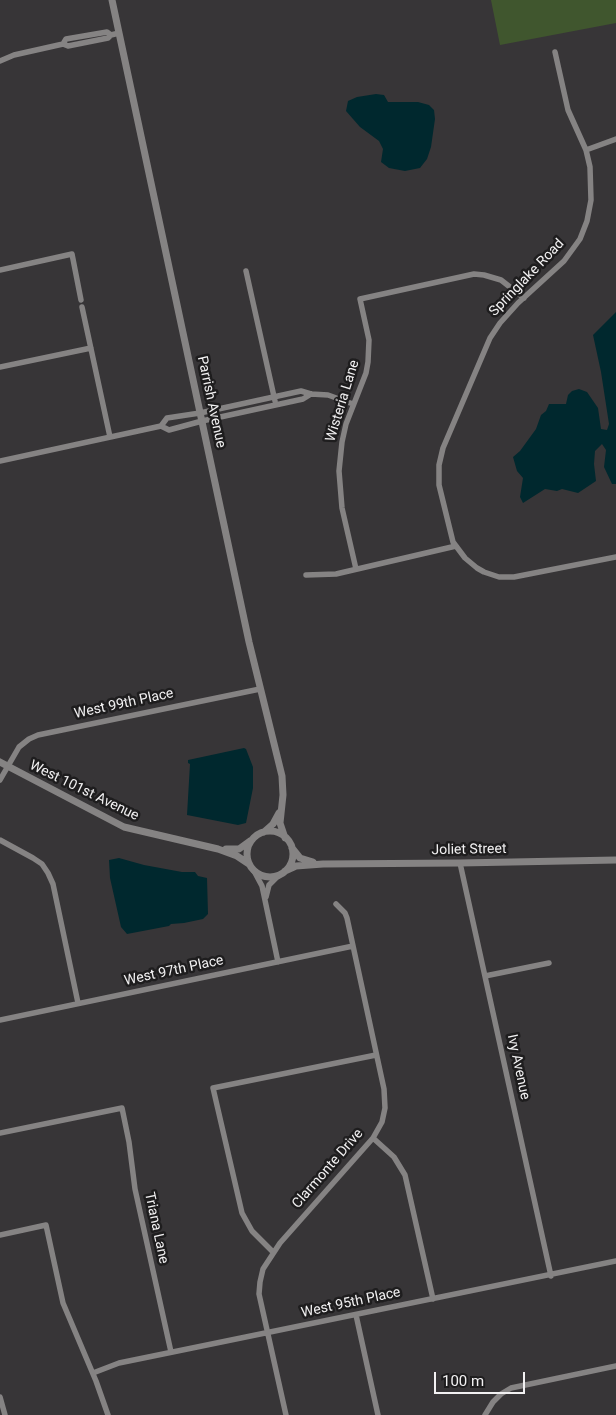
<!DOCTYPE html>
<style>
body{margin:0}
#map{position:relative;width:616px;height:1415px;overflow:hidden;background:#373537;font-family:Roboto,sans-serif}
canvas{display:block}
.scale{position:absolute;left:434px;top:1372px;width:91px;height:22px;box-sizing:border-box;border:2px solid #f2f1f2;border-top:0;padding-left:6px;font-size:15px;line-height:18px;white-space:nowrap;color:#f2f1f2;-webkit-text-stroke:4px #1e1d1e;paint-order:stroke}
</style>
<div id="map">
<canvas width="616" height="1415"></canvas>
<div class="scale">100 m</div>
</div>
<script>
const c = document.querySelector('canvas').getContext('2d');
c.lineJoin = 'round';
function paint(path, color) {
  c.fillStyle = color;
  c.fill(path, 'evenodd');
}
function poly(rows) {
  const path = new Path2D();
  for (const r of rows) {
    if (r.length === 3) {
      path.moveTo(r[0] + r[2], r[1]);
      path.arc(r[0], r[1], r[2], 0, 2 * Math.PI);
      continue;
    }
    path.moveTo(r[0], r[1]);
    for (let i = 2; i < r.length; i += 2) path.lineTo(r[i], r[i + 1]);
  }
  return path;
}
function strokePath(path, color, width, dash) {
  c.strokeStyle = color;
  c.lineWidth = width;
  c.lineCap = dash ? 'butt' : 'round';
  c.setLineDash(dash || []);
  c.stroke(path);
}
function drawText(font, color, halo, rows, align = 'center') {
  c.font = font + ' Roboto,sans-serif';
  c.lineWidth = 5;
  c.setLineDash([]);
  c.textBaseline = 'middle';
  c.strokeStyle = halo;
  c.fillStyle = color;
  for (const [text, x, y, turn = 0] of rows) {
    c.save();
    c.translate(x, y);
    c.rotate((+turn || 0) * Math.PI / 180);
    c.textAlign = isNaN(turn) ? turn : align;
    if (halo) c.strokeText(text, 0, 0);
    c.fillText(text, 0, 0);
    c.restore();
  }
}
const green = poly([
 [491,0,616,0,616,23,500,45]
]);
const water = poly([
 [376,94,384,95,388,102,418,102,429,105,434,110,435,119,431,147,427,159,420,168,405,171,389,168,381,162,383,149,379,141,360,127,346,111,348,101,357,97],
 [616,312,616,484,612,484,604,467,606,450,602,444,595,451,594,464,596,481,578,493,562,489,557,491,545,489,523,503,520,497,523,478,517,471,513,457,520,451,536,429,541,415,546,411,549,404,566,404,568,395,572,391,579,389,587,392,598,408,601,429,607,430,609,424,601,372,593,335],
 [244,748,246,749,253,767,253,788,246,823,238,825,187,815,190,764,188,763,188,760],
 [119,858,144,865,182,872,195,872,198,876,207,878,208,914,203,919,184,923,171,924,169,926,127,934,121,927,110,878,109,860]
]);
const minor = poly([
 [111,35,107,32,66,39,63,44,68,46,108,38,111,35,119,33],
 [555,52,568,110,586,150,590,167,591,200,587,221,580,239,564,261,518,303,500,323,490,338,443,448,439,465,439,485,453,542,465,558,477,568,484,572,499,577,514,577,616,557],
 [0,61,14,55,63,44],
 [586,150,616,139],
 [0,270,72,254,81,300],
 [246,271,275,401],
 [82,307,110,437],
 [0,367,91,348],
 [161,426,169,430,202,421,303,399,311,394],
 [0,461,161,426,167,418,200,413,301,391,311,394,328,395,353,404],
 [356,569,342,508,339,471,342,442,346,424,366,373,368,362,369,340,360,299,474,274,484,275,501,280,524,298],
 [306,575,336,574,456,546],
 [0,780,19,747,29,739,38,735,260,689],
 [0,840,33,858,42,864,48,873,53,884,78,1003],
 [460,863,551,1276],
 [254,871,262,886,278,962],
 [266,897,269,885,279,875],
 [485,976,549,963],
 [0,1020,353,946],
 [0,1133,122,1108,129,1142,135,1189,171,1352],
 [373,1138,394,1157,405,1175,433,1299],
 [0,1235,46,1225,63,1303,96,1381,108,1415],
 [273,1252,252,1231,242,1213,213,1088,376,1055],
 [356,1315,378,1415],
 [93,1373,119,1363,163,1354,616,1261],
 [0,1397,5,1415],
 [286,1415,259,1294,260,1282,263,1269,280,1243,373,1138,382,1122,385,1108,384,1089,347,918,345,913,336,904],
 [485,1415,493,1402,501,1394,511,1388,616,1366]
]);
const tertiary = poly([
 [112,0,249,642,282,776,283,795,280,823,285,838],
 [0,762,124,827,218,849,237,856,249,864],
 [270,854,23],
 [264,832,273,824,279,813],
 [292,848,300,858,313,862],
 [226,849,239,849,250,841],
 [285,871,296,866,323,864,460,863,616,860]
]);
const streetNames = [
 ["Springlake Road",527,278,-46],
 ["Wisteria Lane",343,401,-73],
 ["Parrish Avenue",211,402,78],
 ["West 99th Place",124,704,-12],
 ["West 101st Avenue",84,791,26],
 ["Joliet Street",469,850,-1],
 ["West 97th Place",174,971,-12],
 ["Ivy Avenue",518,1067,78],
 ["Clarmonte Drive",328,1169,-49],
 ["Triana Lane",156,1228,78],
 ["West 95th Place",351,1303,-12]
];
paint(green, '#40562e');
paint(water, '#00282e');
strokePath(minor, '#858383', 5.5);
strokePath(tertiary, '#858383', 7);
drawText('14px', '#f2f1f2', '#1e1d1e', streetNames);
</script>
